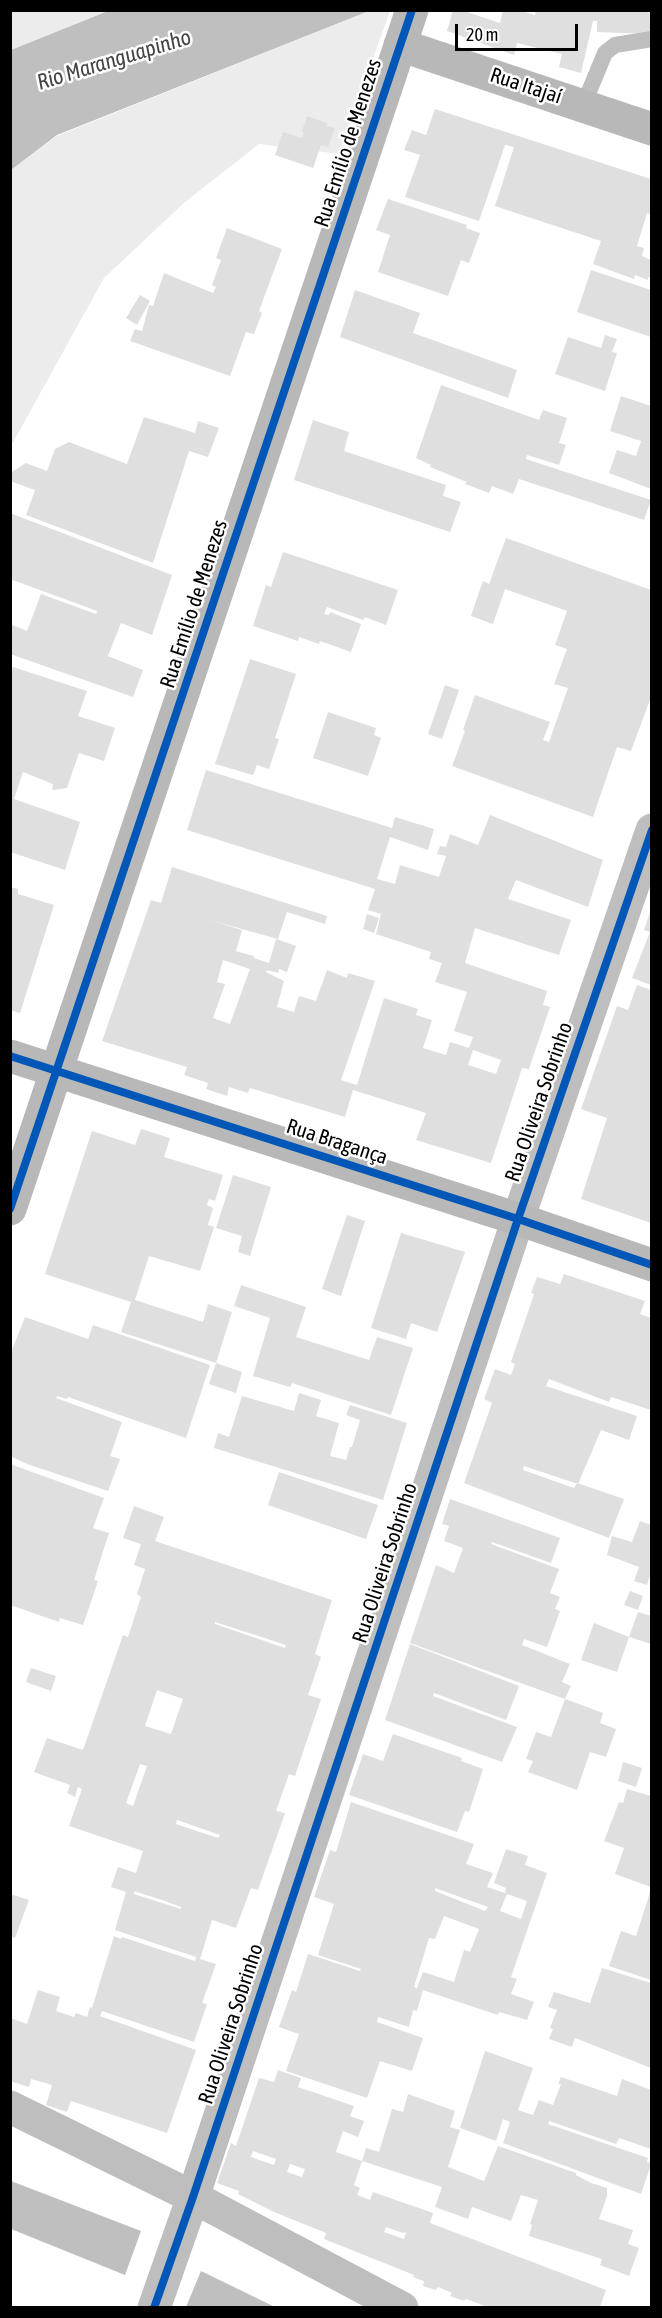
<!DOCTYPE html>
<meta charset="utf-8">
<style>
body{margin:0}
#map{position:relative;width:662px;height:2318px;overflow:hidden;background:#fff;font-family:"Asap Condensed",sans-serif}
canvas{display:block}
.frame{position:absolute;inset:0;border:12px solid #000;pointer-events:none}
.scale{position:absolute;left:455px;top:24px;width:123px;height:27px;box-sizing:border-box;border:3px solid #000;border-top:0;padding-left:8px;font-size:18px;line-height:21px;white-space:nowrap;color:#000;-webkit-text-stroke:4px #fff;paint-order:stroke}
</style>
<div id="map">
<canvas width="662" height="2318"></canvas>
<div class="frame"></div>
<div class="scale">20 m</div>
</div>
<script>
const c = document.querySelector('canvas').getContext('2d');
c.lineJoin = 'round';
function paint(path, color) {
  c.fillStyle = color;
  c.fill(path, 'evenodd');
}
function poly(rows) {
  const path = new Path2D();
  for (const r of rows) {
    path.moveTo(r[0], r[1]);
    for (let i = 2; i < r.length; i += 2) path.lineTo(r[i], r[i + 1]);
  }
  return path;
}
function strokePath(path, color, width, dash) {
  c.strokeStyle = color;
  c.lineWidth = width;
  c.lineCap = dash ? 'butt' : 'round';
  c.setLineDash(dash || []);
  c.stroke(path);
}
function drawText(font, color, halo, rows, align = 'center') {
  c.font = font + ' "Asap Condensed",sans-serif';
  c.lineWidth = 5;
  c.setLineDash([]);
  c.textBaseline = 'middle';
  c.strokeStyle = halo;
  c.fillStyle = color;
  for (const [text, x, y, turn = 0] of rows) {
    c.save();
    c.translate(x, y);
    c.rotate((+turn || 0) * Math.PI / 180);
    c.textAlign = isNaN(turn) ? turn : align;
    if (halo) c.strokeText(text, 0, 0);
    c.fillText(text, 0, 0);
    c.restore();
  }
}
const green = poly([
 [11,11,108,11,11,50],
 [369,11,390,11,339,154,259,144,185,202,104,278,11,446,11,170,57,136]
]);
const water = poly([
 [108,11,108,10,369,11,57,135,11,170,11,50],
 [11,2181,141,2231,125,2275,11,2229],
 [201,2271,275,2307,186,2307]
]);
const building = poly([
 [453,10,461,10,500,23,503,10,518,10,535,15,536,10,651,10,651,34,597,32,597,21,593,21,581,73,559,67,562,54,517,43,514,55,447,31],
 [435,109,651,179,651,209,650,214,647,213,637,246,644,248,642,256,651,260,651,278,648,277,648,280,635,275,634,279,593,264,601,241,495,206,514,147,505,145,479,221,405,197,420,155,404,150,412,130,426,135],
 [307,116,327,123,327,126,335,128,328,147,321,145,313,168,275,155,283,132,302,138,304,132,302,131],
 [388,199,467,225,466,228,480,233,469,263,461,260,448,296,378,272,390,235,376,230],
 [227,228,282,249,259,311,262,313,254,334,246,332,230,376,130,341,135,329,142,331,149,305,153,306,164,273,213,293,216,287,212,285,221,260,216,258],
 [591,270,651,290,651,337,577,312],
 [355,290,420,313,413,333,517,370,508,398,340,337],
 [140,295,150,301,137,325,126,318],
 [605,335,617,339,612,352,617,353,605,391,555,374,568,337,601,348],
 [441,385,539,420,543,410,567,418,559,443,566,445,559,465,527,455,526,459,651,500,644,520,519,479,513,494,492,486,489,493,465,484,467,482,430,467,431,465,416,458],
 [621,396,651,406,651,489,609,473,617,450,636,456,641,441,610,431],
 [144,417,195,433,198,421,219,428,208,457,189,451,153,563,26,515,35,490,10,481,10,473,26,463,47,471,55,449,69,442,127,464],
 [313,420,349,432,344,451,446,485,443,496,461,502,450,532,294,480],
 [10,513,172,575,152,635,121,623,108,656,143,670,133,697,10,654,10,624,27,631,41,594,96,614,97,611,10,579],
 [506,538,651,590,651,697,631,751,617,747,593,817,452,766,465,731,463,730,475,695,550,722,543,740,549,742,568,688,554,684,567,649,555,645,567,611,505,589,493,624,471,616,483,581,489,584],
 [283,552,398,590,386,625,365,617,363,620,327,607,324,614,329,615,330,612,361,624,351,652,320,641,319,644,299,637,298,641,253,626,266,585,271,587],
 [250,659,296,674,275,738,279,739,269,769,257,765,253,775,215,764],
 [13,667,87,691,78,716,115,728,104,761,79,753,67,788,52,790,53,784,23,772,14,799,80,822,65,870,10,852,10,675],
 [445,685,459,690,442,739,428,734],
 [328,712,376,728,374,735,381,738,368,776,313,758],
 [206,770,392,828,395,817,434,829,428,850,390,837,377,879,395,884,400,865,439,877,446,856,437,854,440,846,446,847,450,834,478,845,490,815,603,860,588,907,516,880,508,899,571,920,559,955,475,928,465,963,547,991,543,1005,550,1007,529,1069,522,1068,491,1163,416,1140,426,1113,353,1090,345,1117,250,1088,248,1093,229,1087,227,1096,206,1089,208,1083,184,1075,187,1067,102,1041,151,900,161,903,172,867,327,916,325,924,287,912,278,939,209,920,242,930,236,951,254,956,254,958,269,963,276,939,296,946,287,972,279,969,278,973,267,970,266,972,284,981,277,1007,294,1012,299,996,316,1001,327,970,347,978,348,973,375,981,341,1080,357,1085,384,998,418,1009,416,1015,432,1020,423,1048,446,1055,450,1042,469,1048,473,1037,454,1031,467,992,435,982,442,963,429,959,431,952,376,934,381,914,368,910,375,889,187,830],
 [223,960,250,969,230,1024,213,1018,225,984,217,982],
 [473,1050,501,1060,496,1074,468,1065],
 [10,887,18,889,18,894,54,905,20,1013,10,1010],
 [651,909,651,985,632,978,650,932,644,930],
 [367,914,379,918,374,933,363,929],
 [637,985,651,990,651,1223,581,1199,607,1118,581,1109,617,1006,628,1010],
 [141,1129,170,1138,164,1157,223,1175,215,1201,209,1199,207,1205,213,1208,208,1225,214,1227,200,1271,149,1256,135,1300,203,1322,208,1304,232,1312,216,1363,121,1332,131,1302,45,1274,92,1131,135,1145],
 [233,1175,271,1187,250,1256,238,1252,242,1236,216,1228],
 [347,1215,365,1221,341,1296,322,1289],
 [401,1233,465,1252,437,1332,411,1323,406,1339,371,1328],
 [564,1274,645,1301,640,1314,651,1318,651,1410,611,1397,609,1402,549,1379,546,1386,637,1416,629,1440,601,1430,578,1484,524,1466,523,1470,574,1488,577,1483,624,1499,609,1538,464,1483,492,1403,484,1399,495,1369,511,1375,515,1364,511,1362,534,1294,531,1293,537,1277,560,1284],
 [241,1285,306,1307,296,1337,369,1360,377,1337,413,1348,391,1415,292,1383,290,1387,253,1376,270,1318,234,1306],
 [25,1317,88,1339,93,1325,210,1365,186,1438,68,1397,67,1399,57,1396,56,1398,122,1422,110,1456,120,1459,108,1491,27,1464,10,1456,10,1355],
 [216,1363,242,1372,236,1393,209,1384],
 [299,1393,321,1400,316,1416,339,1423,330,1456,346,1460,350,1447,352,1447,360,1420,346,1415,350,1405,407,1423,383,1500,214,1448,218,1433,229,1437,242,1396,294,1411],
 [10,1464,104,1498,93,1528,109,1533,94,1580,98,1581,83,1625,60,1618,59,1622,10,1605],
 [279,1472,378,1505,366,1539,268,1505],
 [450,1499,560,1538,551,1563,492,1542,491,1544,559,1569,550,1593,560,1597,555,1609,560,1611,547,1647,524,1639,522,1645,570,1664,562,1682,571,1686,565,1699,603,1713,600,1723,616,1729,606,1757,590,1752,577,1790,528,1772,533,1761,526,1759,536,1732,551,1737,565,1699,410,1643,436,1565,454,1573,463,1548,444,1541,449,1526,442,1524],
 [134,1506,164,1517,155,1541,332,1600,315,1654,321,1657,308,1695,321,1699,295,1776,289,1774,276,1811,285,1813,258,1890,251,1888,236,1928,212,1920,200,1959,216,1964,202,2003,207,2004,194,2042,102,2011,100,2016,196,2050,167,2133,71,2101,67,2112,46,2105,52,2085,31,2079,29,2087,10,2081,10,2018,27,2024,38,1990,60,1997,56,2011,74,2017,76,2013,87,2017,90,2007,92,2008,114,1936,121,1939,122,1937,195,1961,196,1957,115,1930,126,1892,111,1887,118,1867,136,1873,143,1851,69,1826,82,1789,78,1787,75,1797,67,1793,70,1785,34,1772,47,1738,83,1750,123,1635,128,1637,141,1597,137,1594,145,1569,134,1565,141,1544,123,1538],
 [215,1622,286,1645,285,1648,215,1624],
 [157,1690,183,1699,171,1734,145,1726],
 [140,1764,147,1766,133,1806,126,1803],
 [177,1820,220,1835,218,1838,176,1824],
 [134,1891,165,1901,181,1907,181,1909,134,1894],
 [640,1521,651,1525,651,1572,647,1585,634,1581,639,1567,607,1555,612,1536,632,1542],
 [630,1591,643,1596,638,1610,624,1605],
 [638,1612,651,1616,651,1644,629,1637],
 [594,1623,629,1637,617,1672,581,1660],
 [410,1644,519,1686,506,1720,434,1693,433,1696,517,1727,502,1762,385,1720],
 [31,1668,56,1676,51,1691,26,1682],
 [393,1734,462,1758,461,1761,483,1769,469,1812,465,1811,457,1832,349,1795,363,1754,383,1761],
 [623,1762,642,1768,636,1787,618,1781],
 [627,1789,651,1796,651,1887,615,1874,624,1848,604,1841,619,1802,623,1803],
 [351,1802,474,1844,466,1864,493,1873,487,1887,505,1893,506,1888,494,1883,506,1849,528,1856,525,1865,547,1873,511,1977,517,1979,511,1994,534,2002,527,2020,499,2012,498,2015,423,1990,417,2011,413,2010,409,2027,378,2017,377,2022,423,2038,412,2071,380,2061,367,2098,286,2071,299,2034,279,2027,292,1990,296,1992,308,1954,360,1971,361,1969,318,1955,334,1904,314,1897,330,1850,336,1852],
 [435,1888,488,1907,485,1911,435,1891],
 [507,1894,527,1901,521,1919,500,1911],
 [444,1916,479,1929,470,1952,464,1950,454,1982,423,1972,417,1988,414,1987,429,1938,435,1939],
 [651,1889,651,1980,609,1966,621,1931,636,1936],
 [10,1894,29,1900,15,1938,10,1936],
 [602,1968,651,1983,651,2068,575,2038,572,2047,549,2039,553,2029,550,2028,557,2010,548,2007,554,1992,590,2003],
 [485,2051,533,2068,518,2110,533,2115,539,2100,553,2105,561,2084,558,2084,561,2077,617,2096,622,2079,651,2090,651,2149,619,2138,616,2144,549,2121,548,2124,648,2158,647,2162,651,2163,651,2165,641,2194,503,2143,510,2122,503,2119,496,2141,460,2128],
 [278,2070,301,2078,298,2087,354,2106,350,2116,364,2121,358,2137,343,2131,336,2152,362,2161,354,2185,360,2188,357,2195,370,2200,373,2192,433,2213,430,2223,606,2290,600,2307,488,2307,466,2299,464,2301,450,2296,452,2293,438,2287,436,2290,423,2286,424,2281,413,2277,414,2275,324,2239,326,2233,274,2212,238,2194,239,2191,217,2183,231,2143,236,2146,259,2078,274,2082],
 [253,2151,276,2159,274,2165,251,2157],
 [290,2164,305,2169,302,2177,287,2172],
 [386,2227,403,2233,406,2232,404,2239,384,2232],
 [408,2094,455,2111,450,2127,460,2130,448,2167,484,2181,498,2146,576,2173,576,2175,591,2183,607,2188,607,2196,599,2219,633,2230,628,2244,639,2248,629,2276,600,2265,602,2259,529,2236,532,2225,530,2224,538,2200,521,2195,511,2221,472,2207,468,2219,435,2207,442,2187,362,2161,366,2148,379,2152,392,2109,403,2112]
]);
const lane = poly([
 [583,106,605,53,615,45,652,39]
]);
const street = poly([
 [10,2107,193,2197,402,2308],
 [154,2308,193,2197,518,1219,652,830]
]);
const secondary = poly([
 [400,45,652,129],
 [10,1056,518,1219,652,1265],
 [10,1209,412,10]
]);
const cycleway = poly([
 [10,1056,518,1219,652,1265],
 [10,1209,412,10],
 [154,2308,193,2197,518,1219,652,830]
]);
const streetNames = [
 ["Rua Itajaí",526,86,18],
 ["Rua Emílio de Menezes",348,143,-72],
 ["Rua Emílio de Menezes",194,604,-72],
 ["Rua Oliveira Sobrinho",539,1102,-71],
 ["Rua Bragança",337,1142,18],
 ["Rua Oliveira Sobrinho",385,1563,-72],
 ["Rua Oliveira Sobrinho",231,2024,-72]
];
const waterNames = [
 ["Rio Maranguapinho",114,60,-17]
];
paint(green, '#ececec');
paint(water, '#bfbfbf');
paint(building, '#dfdfdf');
strokePath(lane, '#bebebe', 16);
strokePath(street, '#bebebe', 33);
strokePath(secondary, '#b8b8b8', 33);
strokePath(cycleway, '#0057b8', 8);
drawText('21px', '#000', '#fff', streetNames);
drawText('italic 22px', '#444', '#fff', waterNames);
</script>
